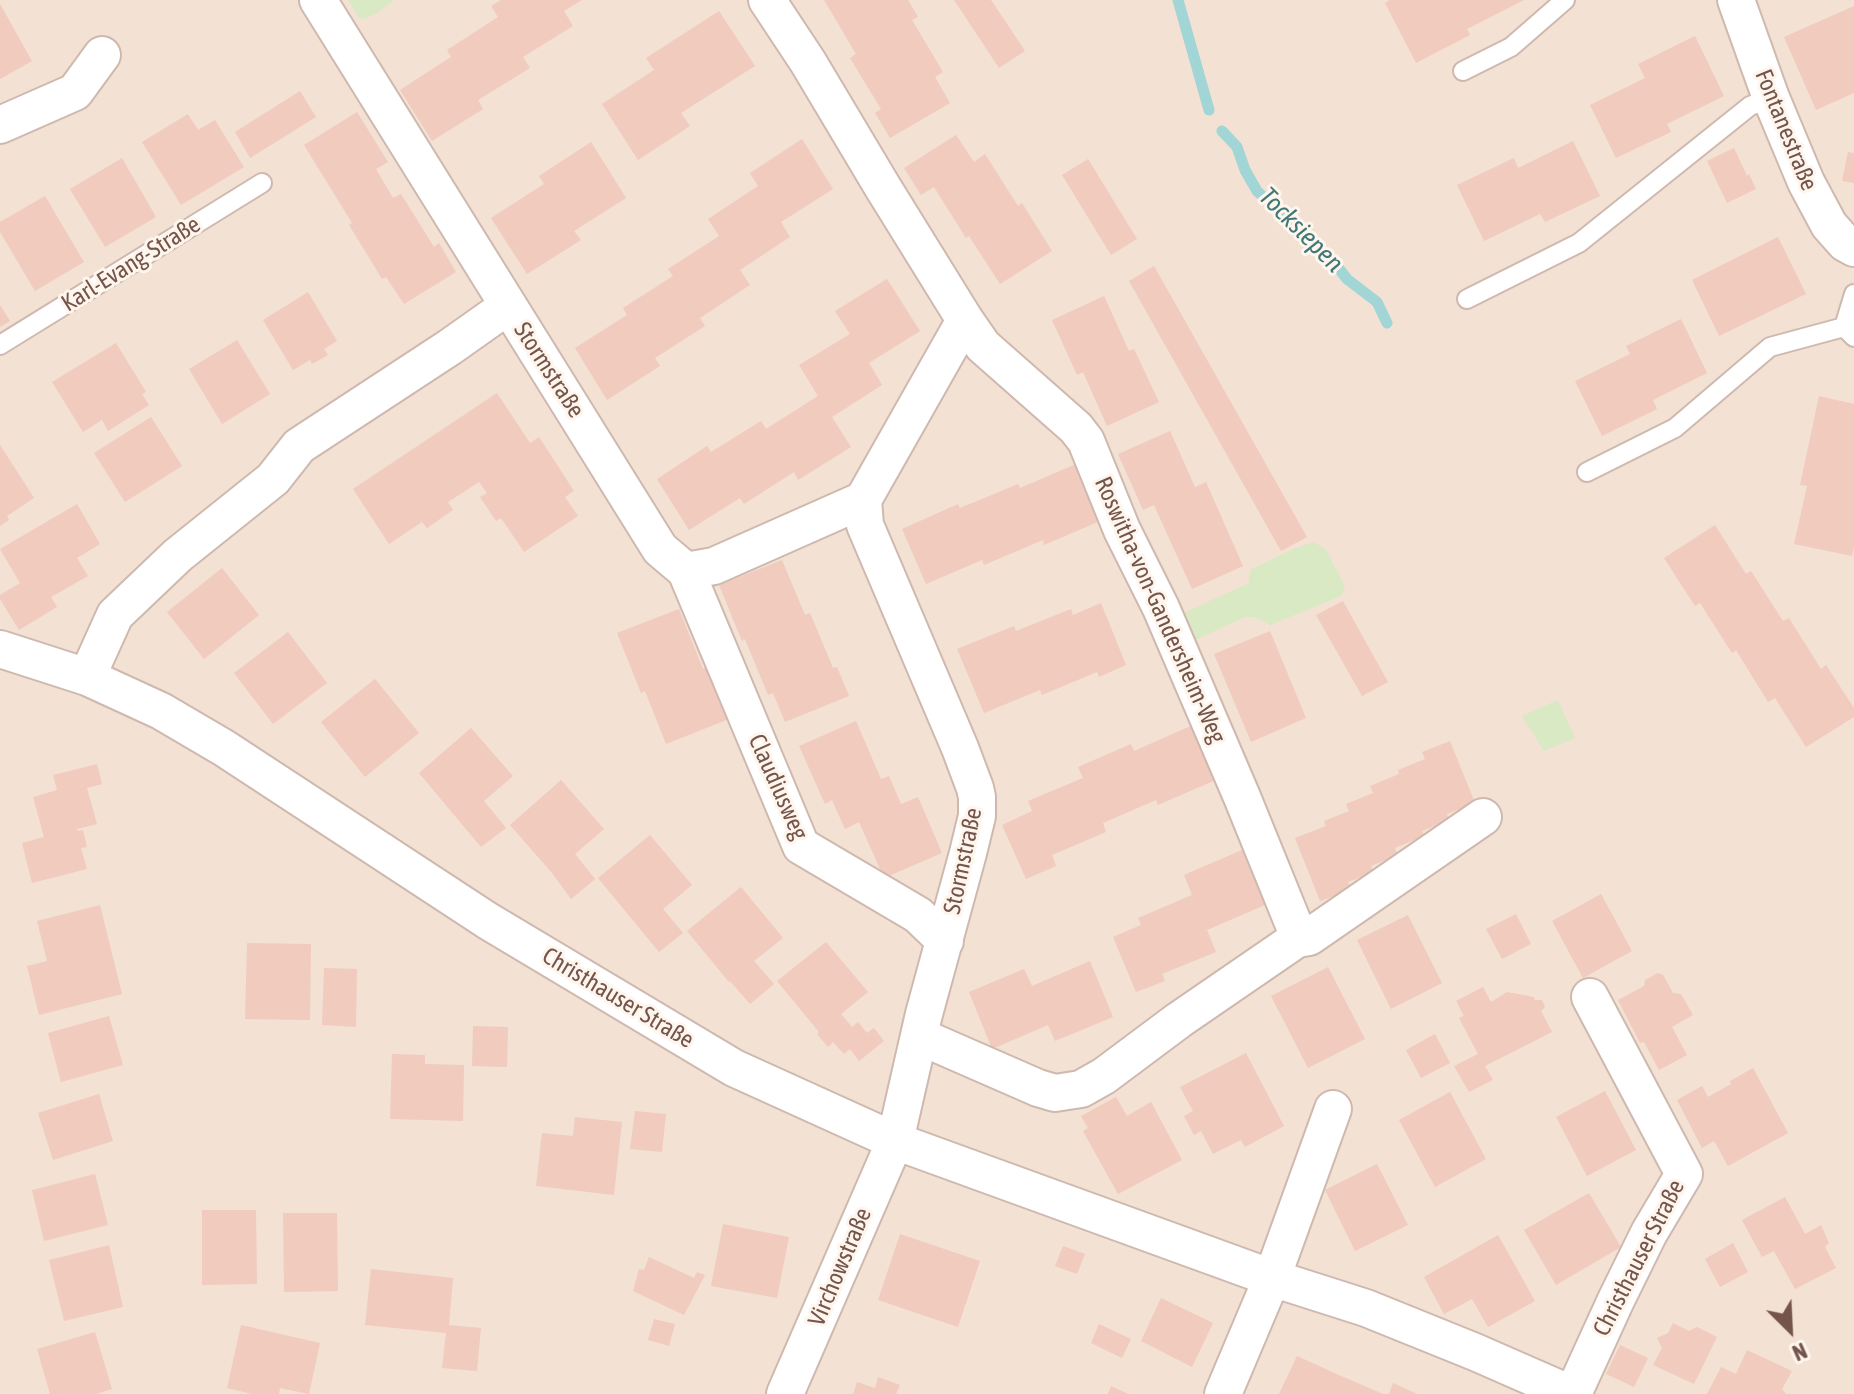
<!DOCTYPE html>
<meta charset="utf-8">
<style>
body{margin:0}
#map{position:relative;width:1854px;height:1394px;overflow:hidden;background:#fcf0e6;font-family:"Asap Condensed",sans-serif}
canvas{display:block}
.north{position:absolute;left:1750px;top:1290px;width:80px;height:80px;-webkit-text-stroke:6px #fef5ec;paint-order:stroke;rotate:156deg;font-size:22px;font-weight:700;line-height:32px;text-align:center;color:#74544b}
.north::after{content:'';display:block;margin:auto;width:28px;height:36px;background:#74544b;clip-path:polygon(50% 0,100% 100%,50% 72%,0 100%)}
</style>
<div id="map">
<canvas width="1854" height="1394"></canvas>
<div class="north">N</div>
</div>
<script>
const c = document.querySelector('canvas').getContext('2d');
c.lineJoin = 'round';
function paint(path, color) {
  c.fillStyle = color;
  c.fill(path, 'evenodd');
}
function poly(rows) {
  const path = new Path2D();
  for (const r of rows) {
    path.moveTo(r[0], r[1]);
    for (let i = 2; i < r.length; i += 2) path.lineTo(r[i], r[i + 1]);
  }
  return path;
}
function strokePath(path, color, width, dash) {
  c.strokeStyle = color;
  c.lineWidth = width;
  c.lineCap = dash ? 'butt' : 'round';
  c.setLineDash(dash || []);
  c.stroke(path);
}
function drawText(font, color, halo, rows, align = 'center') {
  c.font = font + ' "Asap Condensed",sans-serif';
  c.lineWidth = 6;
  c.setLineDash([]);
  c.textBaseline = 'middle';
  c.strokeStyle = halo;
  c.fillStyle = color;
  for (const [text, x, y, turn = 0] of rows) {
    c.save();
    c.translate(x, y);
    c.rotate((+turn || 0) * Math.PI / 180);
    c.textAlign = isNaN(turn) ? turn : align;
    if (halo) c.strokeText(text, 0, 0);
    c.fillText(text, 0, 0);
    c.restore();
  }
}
const residential = poly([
 [0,0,1854,0,1854,1394,0,1394]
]);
const green = poly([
 [348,0,394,0,377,13,365,19,359,18],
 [1314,542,1326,550,1345,587,1341,596,1270,625,1254,617,1245,617,1193,641,1181,614,1249,583,1250,570,1293,549],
 [1558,700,1575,738,1544,751,1522,716]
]);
const stream = poly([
 [1178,0,1209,110],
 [1222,131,1237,147,1245,170,1257,191,1281,213,1306,243,1333,261,1347,279,1377,302,1387,323]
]);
const building = poly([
 [501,0,582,0,564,11,573,26,523,57,530,68,478,100,483,109,432,141,400,90,451,57,447,50,498,17,491,6],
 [824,0,908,0,918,17,912,20,943,72,935,77,950,103,890,138,875,113,881,109,850,58,856,54],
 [954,0,991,0,1025,51,999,68],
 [1390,0,1524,0,1467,29,1470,35,1416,63,1385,3],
 [0,4,32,61,0,79],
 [1854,6,1854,93,1816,110,1784,37],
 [719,11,755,66,681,113,690,126,638,160,602,104,654,70,646,58],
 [1695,36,1724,96,1667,124,1671,132,1616,158,1590,105,1645,78,1638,64],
 [300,91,316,117,250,158,235,132],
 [357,112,388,162,376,169,393,198,401,194,434,247,439,243,456,272,404,304,386,277,382,279,365,251,349,225,352,223,304,145],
 [188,114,198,130,215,120,244,167,181,205,142,142],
 [956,135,974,162,985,154,1018,206,1022,203,1052,251,1000,284,969,236,966,238,934,187,921,195,904,168],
 [802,139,833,189,781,222,790,237,740,270,750,285,700,318,705,326,655,358,660,366,607,400,575,348,627,315,623,308,673,276,668,269,719,236,708,219,758,186,750,173],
 [1573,141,1600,196,1545,222,1540,214,1484,241,1457,185,1514,158,1518,168],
 [591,142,626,198,574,231,581,240,527,274,491,218,544,184,539,176],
 [1734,148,1747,176,1749,174,1756,189,1727,203,1707,161],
 [1848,152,1854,153,1854,183,1842,181],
 [122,158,156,217,105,247,70,189],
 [1088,159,1137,239,1111,255,1062,175],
 [45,196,84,262,35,291,0,232,0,222],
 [1778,237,1806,294,1719,336,1692,280],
 [1154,266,1307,537,1281,551,1129,281],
 [887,279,920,331,869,363,882,385,832,417,851,447,798,480,794,472,744,504,740,498,689,530,657,479,707,446,711,452,761,421,766,429,818,396,799,365,850,334,835,311],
 [308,292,337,341,324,349,328,355,312,364,310,360,293,370,263,320],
 [1104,296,1129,351,1134,349,1159,402,1107,426,1083,372,1077,375,1052,320],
 [0,305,10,321,0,327],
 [1681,319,1707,373,1653,400,1657,409,1602,436,1575,381,1630,354,1626,346],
 [237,340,270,394,222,424,189,369],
 [116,343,146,392,142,394,149,405,108,431,102,420,83,432,52,382],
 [497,393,530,443,539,437,574,491,565,497,578,516,524,552,501,518,496,521,480,497,487,493,479,482,448,502,453,510,427,528,422,522,389,544,353,489],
 [1819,396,1854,404,1854,546,1852,556,1794,544,1807,486,1800,485],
 [151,417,182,466,125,502,94,453],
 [1170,431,1195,487,1206,482,1243,566,1192,589,1154,505,1143,510,1118,454],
 [0,445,34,498,7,516,9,520,0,526],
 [1076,464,1100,521,1044,545,1043,540,984,565,982,560,926,584,902,529,958,504,960,508,1018,484,1020,488],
 [77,504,100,544,77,558,88,576,51,597,57,607,19,630,0,599,0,595,20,583,0,549],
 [1715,525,1746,574,1751,571,1783,621,1789,618,1821,669,1826,665,1854,708,1854,717,1806,747,1775,698,1768,702,1736,650,1732,653,1700,603,1695,606,1664,558],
 [782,560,805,615,810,613,833,668,837,667,849,696,785,722,773,693,768,695,745,639,742,641,719,585],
 [222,568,259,615,204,659,167,612],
 [1343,601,1388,682,1362,696,1316,615],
 [1101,603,1126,665,1099,677,1097,672,1042,695,1040,690,984,713,957,649,1014,626,1016,631,1071,609,1073,615],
 [679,609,703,669,708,666,729,719,666,744,645,691,641,693,617,633],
 [1270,631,1306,718,1251,742,1214,654],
 [288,632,327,683,273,724,234,673],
 [375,679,419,733,365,777,321,722],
 [856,721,881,779,889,776,901,804,918,797,942,853,884,878,859,822,845,829,832,800,825,804,799,746],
 [1195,724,1218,779,1158,805,1156,800,1103,823,1106,832,1052,855,1056,866,1026,879,1002,825,1032,811,1028,801,1083,778,1078,767,1131,744,1134,751],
 [471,728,513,776,484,801,506,828,481,847,419,773],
 [1450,741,1475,803,1447,814,1449,820,1422,831,1424,836,1395,848,1398,855,1371,866,1373,872,1348,882,1351,890,1320,901,1295,838,1326,826,1324,821,1349,811,1346,804,1373,793,1370,786,1399,774,1398,770,1425,759,1422,752],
 [97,764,102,784,87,788,97,824,77,829,77,831,83,830,87,847,81,848,87,869,32,883,22,843,44,837,33,797,57,790,53,775],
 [561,780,604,829,575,854,595,879,571,899,552,873,510,825],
 [650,835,692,885,663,909,683,933,659,952,598,878],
 [1242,850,1265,905,1207,930,1216,952,1162,974,1165,981,1136,992,1113,937,1141,925,1138,918,1192,895,1184,875],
 [741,887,783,938,754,961,774,984,750,1004,730,981,729,982,687,931],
 [1601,894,1632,951,1583,978,1552,921],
 [100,905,122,994,39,1015,27,966,47,961,37,921],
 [1516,914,1531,944,1502,959,1486,929],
 [1408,915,1442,983,1391,1009,1357,940],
 [826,942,868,992,841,1014,852,1027,858,1022,867,1033,874,1028,884,1041,859,1061,850,1049,844,1054,833,1042,828,1047,817,1034,819,1032,777,981],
 [247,943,311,944,310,1020,245,1019],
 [1090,961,1113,1017,1055,1041,1048,1025,992,1049,969,992,1024,969,1032,986],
 [1328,967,1365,1039,1308,1068,1271,996],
 [324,968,357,969,356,1027,322,1025],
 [1658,973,1663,975,1673,993,1681,994,1693,1015,1672,1027,1687,1055,1659,1070,1644,1042,1640,1043,1618,1000,1644,986,1645,980],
 [1483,987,1491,1002,1507,992,1534,997,1535,1000,1542,1000,1545,1007,1541,1011,1552,1032,1485,1066,1493,1080,1469,1092,1454,1066,1478,1054,1459,1018,1464,1016,1456,1001],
 [109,1016,123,1065,61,1082,48,1033],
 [473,1026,508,1027,507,1067,472,1066],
 [1435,1034,1450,1063,1421,1078,1406,1050],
 [1246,1053,1284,1126,1245,1147,1241,1140,1213,1154,1201,1131,1194,1135,1184,1116,1193,1111,1180,1087],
 [392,1054,425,1055,425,1064,464,1065,463,1121,390,1119],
 [1753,1068,1788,1133,1728,1166,1714,1141,1702,1148,1677,1100,1702,1086,1708,1097,1731,1084,1730,1081],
 [1605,1091,1636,1150,1587,1176,1556,1117],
 [1450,1092,1486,1159,1435,1187,1399,1120],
 [99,1094,113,1141,53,1160,38,1113],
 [1116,1097,1127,1116,1151,1102,1182,1160,1118,1194,1083,1131,1088,1128,1081,1116],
 [635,1111,666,1114,662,1152,630,1149],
 [575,1117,622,1122,614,1195,536,1186,542,1133,573,1136],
 [1377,1164,1408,1225,1355,1251,1325,1190],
 [95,1174,108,1225,44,1241,32,1190],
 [1589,1193,1621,1247,1556,1285,1524,1230],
 [1785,1197,1805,1234,1821,1225,1829,1243,1825,1247,1836,1268,1795,1289,1774,1251,1762,1257,1742,1220],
 [202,1210,256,1210,257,1284,202,1285],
 [283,1213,337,1213,338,1291,284,1292],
 [723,1224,789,1237,777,1298,711,1286],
 [900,1234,980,1261,958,1327,878,1300],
 [1498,1235,1535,1301,1488,1327,1472,1299,1444,1314,1424,1277],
 [1733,1243,1748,1272,1720,1287,1705,1259],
 [109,1245,123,1307,64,1321,49,1260],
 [1063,1246,1085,1254,1077,1274,1055,1266],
 [649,1257,694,1278,697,1272,705,1275,684,1315,633,1291,639,1269,644,1270],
 [371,1269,453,1278,449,1325,481,1328,477,1371,442,1368,446,1333,365,1325],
 [1161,1298,1213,1323,1192,1367,1141,1341],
 [654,1319,675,1324,669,1346,648,1340],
 [1673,1323,1689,1331,1697,1327,1717,1337,1694,1384,1653,1365,1662,1348,1657,1338,1668,1333],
 [1099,1324,1131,1339,1122,1358,1091,1343],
 [241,1325,320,1343,309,1394,280,1388,279,1394,252,1394,227,1388],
 [95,1332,112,1389,96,1394,50,1394,37,1349],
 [1620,1345,1648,1358,1634,1387,1606,1374],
 [1747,1350,1792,1371,1782,1389,1786,1394,1707,1394,1721,1367,1736,1374],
 [1297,1356,1339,1375,1383,1394,1279,1394],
 [878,1377,900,1385,896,1394,853,1394,857,1382,875,1388],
 [1393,1383,1417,1394,1389,1394],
 [1111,1386,1128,1394,1108,1394]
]);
const lane = poly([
 [1463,71,1511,47,1565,0],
 [1854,294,1844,327,1854,337],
 [1467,299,1579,243,1750,106,1771,98],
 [0,345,262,183],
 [1587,472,1675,428,1770,347,1844,327]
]);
const street = poly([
 [318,0,660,549,686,571,714,566,863,500,965,320],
 [767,0,808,62,882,186,965,320,983,346,1076,428,1086,441,1122,530,1161,608,1242,797,1294,925,1297,939,1179,1020,1104,1076,1081,1089,1055,1093,1038,1088,919,1036],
 [1736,0,1771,98,1806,182,1829,225,1845,243,1854,248],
 [0,125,75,92,102,55],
 [686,571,801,846,918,915,945,941],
 [0,649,87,677,161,711,224,748,488,921,734,1068,895,1141,1272,1278,1366,1308,1475,1352,1571,1394],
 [87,677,115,615,178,555,273,479,299,446,450,347,508,306],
 [1297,939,1309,937,1483,817],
 [785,1394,895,1141,924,1014,968,853,977,816,977,797,975,788,960,748,865,525,863,500],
 [1223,1394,1272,1278,1333,1109],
 [1573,1394,1616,1300,1649,1233,1684,1174,1590,997]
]);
const streetNames = [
 ["Fontanestraße",1786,130,68],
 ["Karl-Evang-Straße",131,264,-32],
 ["Stormstraße",549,370,57],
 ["Roswitha-von-Gandersheim-Weg",1160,610,66],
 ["Claudiusweg",778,787,66],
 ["Stormstraße",963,861,-78],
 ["Christhauser Straße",618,998,31],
 ["Christhauser Straße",1639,1258,-63],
 ["Virchowstraße",840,1267,-67]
];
const waterNames = [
 ["Tocksiepen",1301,230,45]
];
paint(residential, '#f3e1d4');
paint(green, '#d8e9c4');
strokePath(stream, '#a1d5d6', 11);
paint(building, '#f0cbbe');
strokePath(lane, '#cfb9af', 22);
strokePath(street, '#cfb9af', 40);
strokePath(lane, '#fff', 18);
strokePath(street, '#fff', 36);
drawText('24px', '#74544b', '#fef5ec', streetNames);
drawText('italic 26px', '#407778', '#fef5ec', waterNames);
</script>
